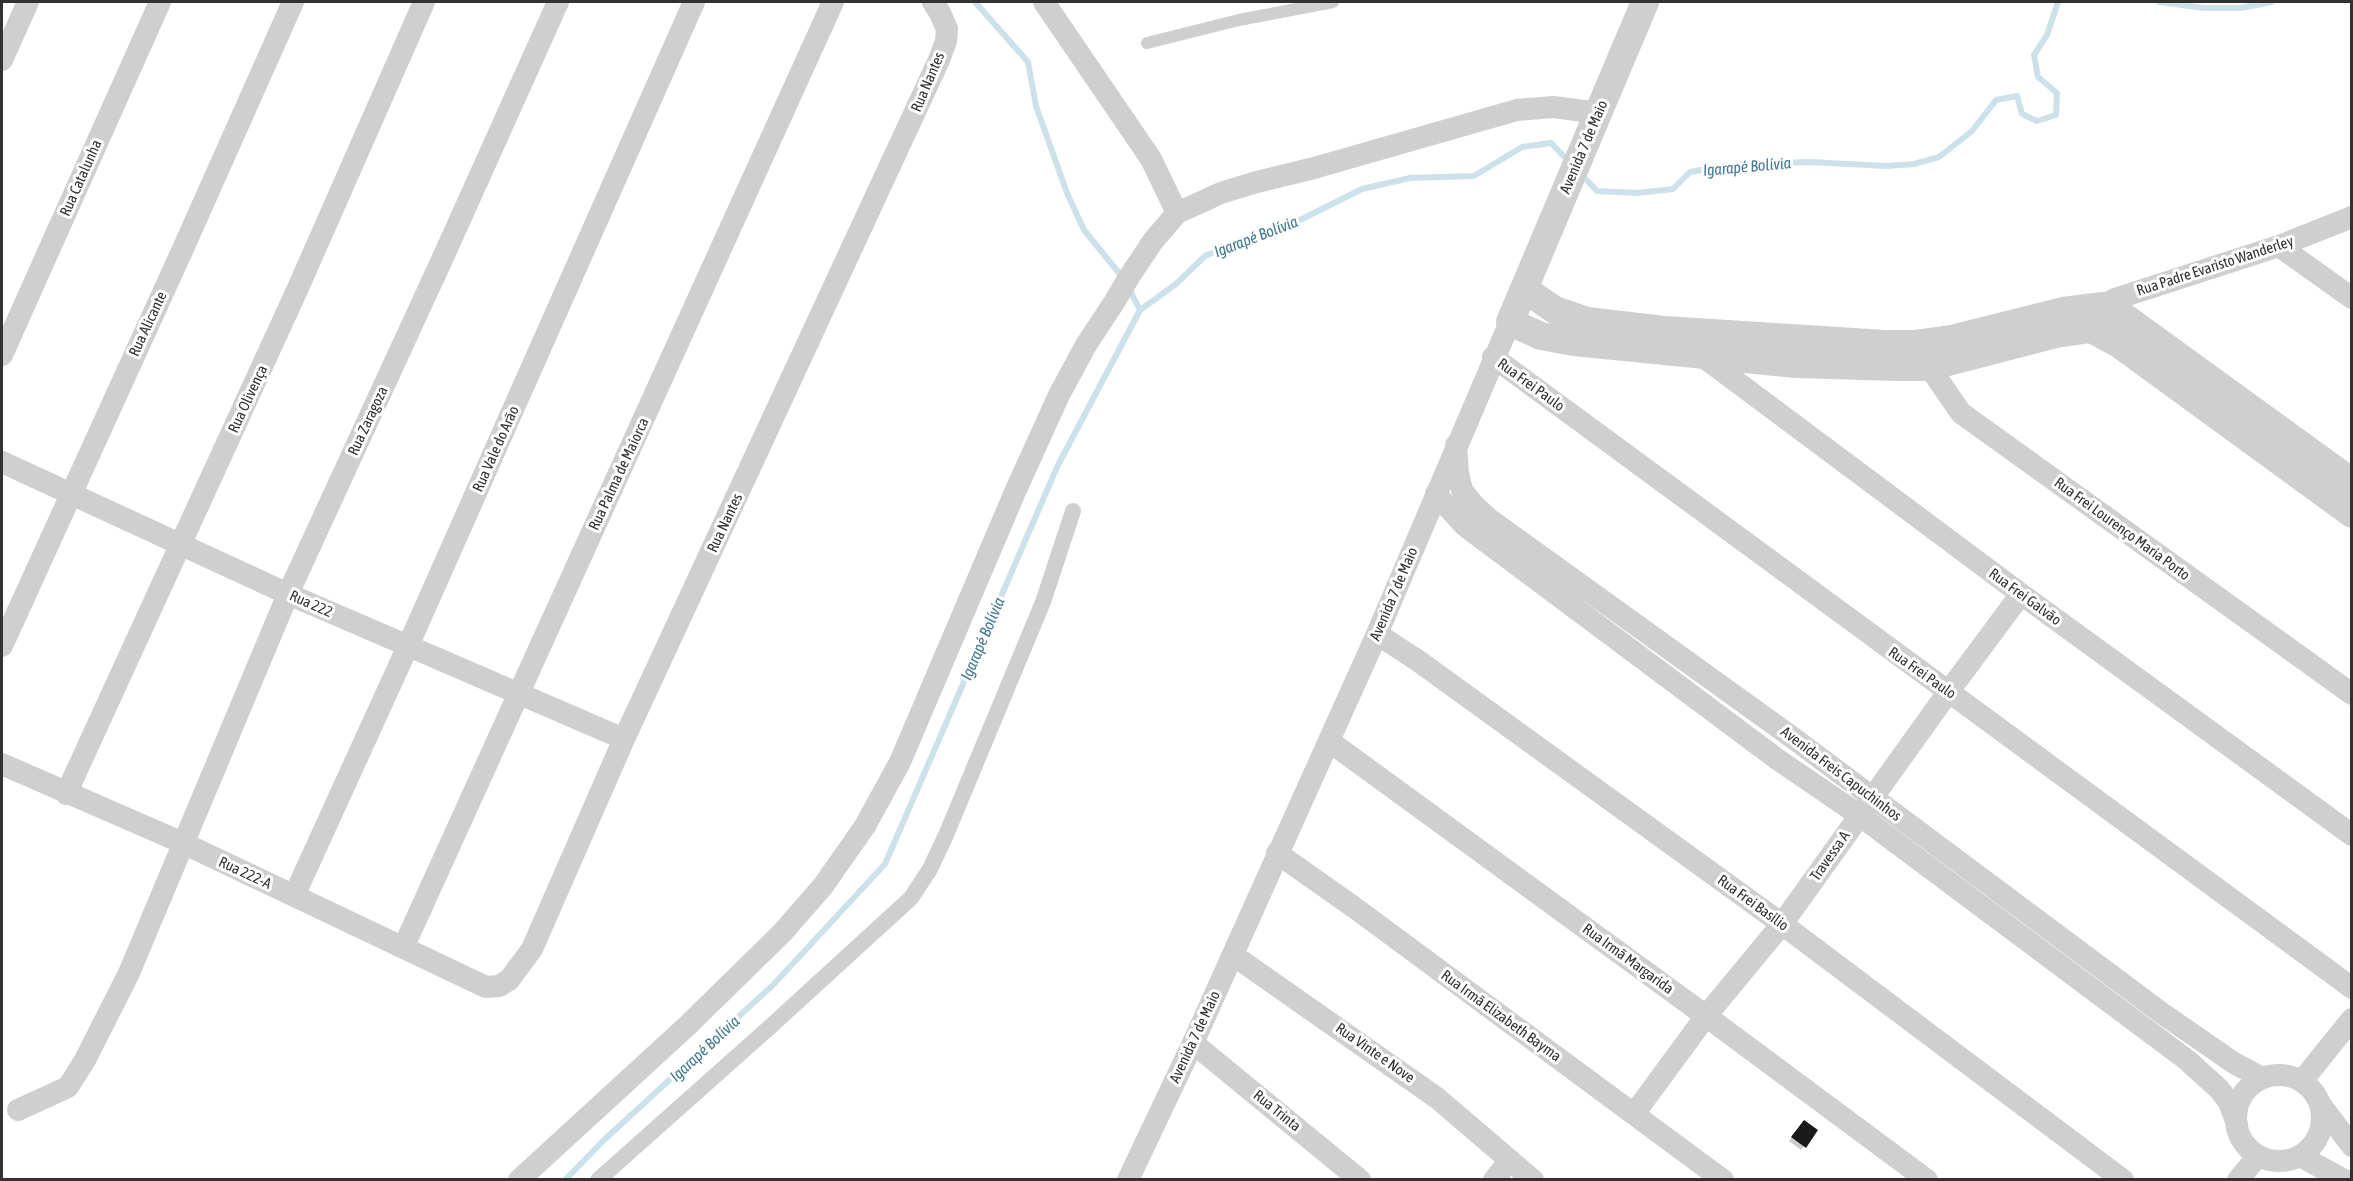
<!DOCTYPE html>
<meta charset="utf-8">
<style>
body{margin:0}
#map{position:relative;width:2353px;height:1181px;overflow:hidden;background:#fff;font-family:"Asap Condensed",sans-serif}
canvas{display:block}
.frame{position:absolute;inset:0;border:3px solid #323232;pointer-events:none}
</style>
<div id="map">
<canvas width="2353" height="1181"></canvas>
<div class="frame"></div>
</div>
<script>
const c = document.querySelector('canvas').getContext('2d');
c.lineJoin = 'round';
function paint(path, color) {
  c.fillStyle = color;
  c.fill(path, 'evenodd');
}
function poly(rows) {
  const path = new Path2D();
  for (const r of rows) {
    if (r.length === 3) {
      path.moveTo(r[0] + r[2], r[1]);
      path.arc(r[0], r[1], r[2], 0, 2 * Math.PI);
      continue;
    }
    path.moveTo(r[0], r[1]);
    for (let i = 2; i < r.length; i += 2) path.lineTo(r[i], r[i + 1]);
  }
  return path;
}
function strokePath(path, color, width, dash) {
  c.strokeStyle = color;
  c.lineWidth = width;
  c.lineCap = dash ? 'butt' : 'round';
  c.setLineDash(dash || []);
  c.stroke(path);
}
function drawText(font, color, halo, rows, align = 'center') {
  c.font = font + ' "Asap Condensed",sans-serif';
  c.lineWidth = 6;
  c.setLineDash([]);
  c.textBaseline = 'middle';
  c.strokeStyle = halo;
  c.fillStyle = color;
  for (const [text, x, y, turn = 0] of rows) {
    c.save();
    c.translate(x, y);
    c.rotate((+turn || 0) * Math.PI / 180);
    c.textAlign = isNaN(turn) ? turn : align;
    if (halo) c.strokeText(text, 0, 0);
    c.fillText(text, 0, 0);
    c.restore();
  }
}
const shadow = poly([
 [1801,1125,1816,1131,1801,1150,1789,1141]
]);
const stream = poly([
 [975,2,1028,62,1036,106,1067,193,1084,230,1123,278],
 [2159,2,2204,8,2241,8,2272,2],
 [1581,174,1597,191,1637,193,1673,189,1690,172,1728,165,1810,162,1886,166,1914,164,1939,157,1972,131,1996,100,2017,96,2022,114,2037,121,2056,115,2057,93,2038,77,2034,55,2047,35,2058,2],
 [1128,287,1140,310],
 [565,1180,605,1139,773,985,885,864,1058,465,1140,310,1176,284,1205,256,1245,239,1290,225,1362,189,1410,178,1474,176,1522,147,1551,143,1570,163]
]);
const building = poly([
 [1804,1120,1818,1130,1806,1148,1791,1137]
]);
const service = poly([
 [1147,43,1239,20,1333,2]
]);
const pedestrian = poly([
 [598,1180,771,1026,911,898,930,869,946,835,1043,602,1073,511]
]);
const minor = poly([
 [1044,2,1151,159,1177,213],
 [2,60,28,2],
 [2279,246,2352,298],
 [2097,318,2103,306,2115,299,2279,246,2352,217],
 [2,355,160,2],
 [1921,355,1961,413,2352,694],
 [1702,356,2021,594,2352,835],
 [1493,357,2352,988],
 [1456,445,1458,473,1462,490,1473,504,1489,519,1789,735,2163,1014,2234,1063,2262,1078],
 [2,462,288,594,624,739],
 [1436,494,1463,524,1477,535,1777,759,1859,815,2187,1060,2219,1089,2229,1102,2237,1124],
 [1377,634,1417,660,1782,924,2123,1180],
 [2,646,182,251,293,2],
 [1329,741,1706,1016,1927,1180],
 [2,764,183,843,486,987,499,986,509,980,532,949,624,739,939,60,946,41,947,29,940,13,933,2],
 [66,794,298,288,424,2],
 [1277,853,1355,908,1723,1180],
 [294,896,408,646,694,2],
 [404,946,833,2],
 [1233,955,1437,1098,1533,1180],
 [1193,1043,1360,1180],
 [2279,1118,43],
 [2302,1081,2352,1019],
 [2320,1104,2352,1146],
 [18,1110,68,1087,85,1060,129,973,288,594,445,253,558,2],
 [1634,1114,1706,1016,1782,924,1949,691,2021,594],
 [2300,1156,2344,1180],
 [519,1180,687,1026,782,933,823,886,865,826,900,762,1015,492,1059,395,1086,345,1115,301,1129,277,1153,241,1177,213,1221,193,1253,183,1314,168,1517,110,1553,107,1599,113],
 [1128,1180,1193,1043,1377,634,1510,322],
 [1494,1180,1510,1160],
 [2238,1180,2258,1156]
]);
const tertiary = poly([
 [1645,2,1510,322,1541,336,1574,342,1796,364,1897,367,1929,367,2056,334,2091,329,2119,344,2352,514],
 [1524,289,1555,310,1587,321,1664,330,1885,344,1914,344,1951,339,2063,311,2103,306,2119,313,2352,482]
]);
const streetNames = [
 ["Rua Nantes",928,82,-67],
 ["Avenida 7 de Maio",1584,147,-67],
 ["Rua Catalunha",81,178,-66],
 ["Rua Padre Evaristo Wanderley",2215,266,-18],
 ["Rua Alicante",148,324,-65],
 ["Rua Frei Paulo",1531,385,36],
 ["Rua Olivença",248,399,-65],
 ["Rua Zaragoza",368,421,-65],
 ["Rua Vale do Arão",496,449,-66],
 ["Rua Palma de Maiorca",619,474,-65],
 ["Rua Nantes",725,523,-65],
 ["Rua Frei Lourenço Maria Porto",2122,529,36],
 ["Avenida 7 de Maio",1394,594,-67],
 ["Rua Frei Galvão",2025,597,36],
 ["Rua 222",311,604,24],
 ["Rua Frei Paulo",1922,673,35],
 ["Avenida Freis Capuchinhos",1841,774,37],
 ["Travessa A",1830,856,-55],
 ["Rua 222-A",245,873,25],
 ["Rua Frei Basílio",1753,903,36],
 ["Rua Irmã Margarida",1628,959,36],
 ["Rua Irmã Elizabeth Bayma",1501,1016,36],
 ["Avenida 7 de Maio",1195,1037,-65],
 ["Rua Vinte e Nove",1375,1053,35],
 ["Rua Trinta",1277,1111,39]
];
const waterNames = [
 ["Igarapé Bolívia",1747,167,-5],
 ["Igarapé Bolívia",1256,237,-21],
 ["Igarapé Bolívia",983,639,-67],
 ["Igarapé Bolívia",705,1049,-43]
];
paint(shadow, '#0003');
strokePath(stream, '#cce1ea', 6);
paint(building, '#191919');
strokePath(service, '#cfcfcf', 12);
strokePath(pedestrian, '#cfcfcf', 16);
strokePath(minor, '#cfcfcf', 22);
strokePath(tertiary, '#cfcfcf', 28);
drawText('15px', '#323232', '#fff', streetNames);
drawText('italic 16px', '#427893', '#fff', waterNames);
</script>
